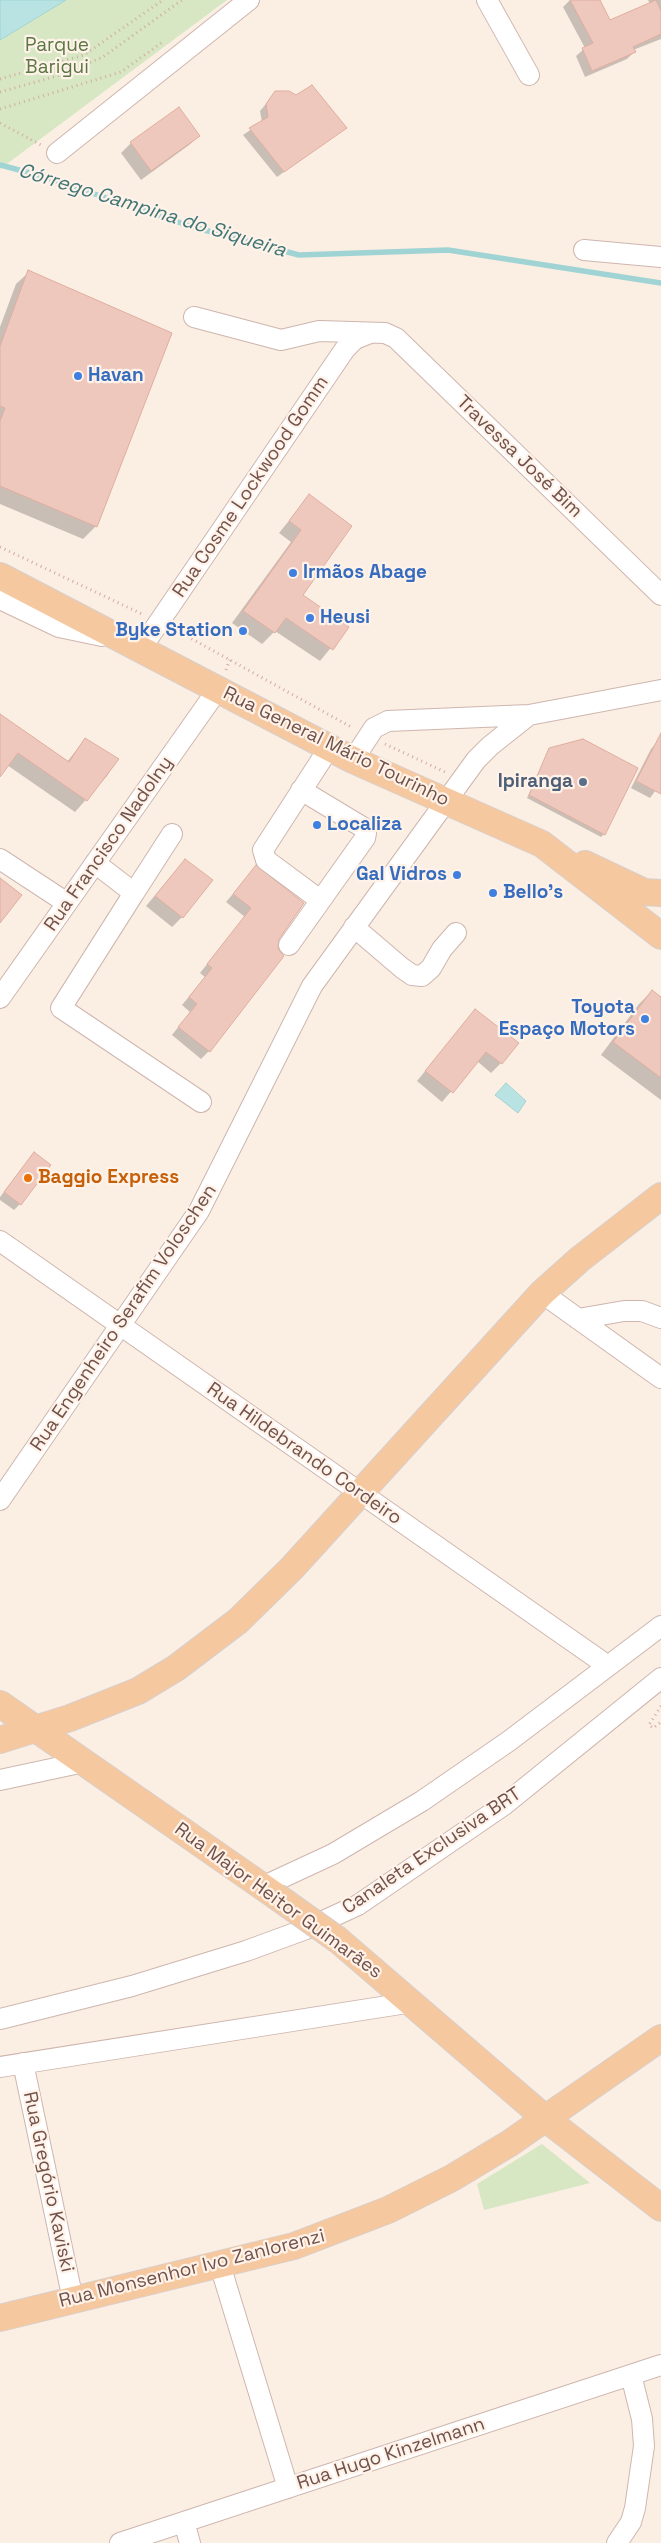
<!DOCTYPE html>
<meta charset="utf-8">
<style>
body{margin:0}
canvas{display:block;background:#fbeee3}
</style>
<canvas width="661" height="2543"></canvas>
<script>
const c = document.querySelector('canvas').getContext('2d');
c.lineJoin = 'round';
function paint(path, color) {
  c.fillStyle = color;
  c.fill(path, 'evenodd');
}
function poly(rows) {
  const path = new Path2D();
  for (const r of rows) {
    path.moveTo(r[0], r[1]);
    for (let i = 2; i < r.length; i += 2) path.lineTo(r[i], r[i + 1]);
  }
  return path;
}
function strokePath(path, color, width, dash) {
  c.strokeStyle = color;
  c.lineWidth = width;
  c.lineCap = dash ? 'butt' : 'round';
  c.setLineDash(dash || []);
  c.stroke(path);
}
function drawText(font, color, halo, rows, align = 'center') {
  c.font = font + ' "Space Grotesk",sans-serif';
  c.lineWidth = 4.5;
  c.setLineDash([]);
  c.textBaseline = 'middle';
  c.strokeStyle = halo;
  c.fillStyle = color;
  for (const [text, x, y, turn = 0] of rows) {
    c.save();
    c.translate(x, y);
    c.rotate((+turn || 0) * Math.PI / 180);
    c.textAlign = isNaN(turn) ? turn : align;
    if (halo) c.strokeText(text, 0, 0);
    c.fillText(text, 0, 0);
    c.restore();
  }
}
const green = poly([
 [0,0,227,0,0,169],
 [542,2144,590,2183,484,2210,477,2184]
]);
const water = poly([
 [0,0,66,0,0,40,0,0],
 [506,1083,526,1101,518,1113,495,1095,506,1083]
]);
const shadow = poly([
 [570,0,598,0,610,21,650,4,648,0,661,0,661,39,633,50,634,52,627,59,585,77,576,56,585,48,563,7],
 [276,92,345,128,277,177,243,135,262,122,260,111],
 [179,109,199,136,189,145,141,180,121,153,131,143],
 [29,272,96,526,83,539,0,504,0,327,16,284],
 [309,496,301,595,347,628,320,661,275,631,262,644,232,623,291,542,279,533],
 [0,716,67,762,85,739,117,759,107,776,75,812,7,765,0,775],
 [657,742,661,744,661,783,650,798,631,788,651,749],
 [549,750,604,834,601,837,527,798],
 [185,860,182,917,172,927,146,906],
 [256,867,278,938,209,1051,201,1059,172,1035,190,1012,182,1005,205,977,200,973,245,917,226,902],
 [652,991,661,998,661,1100,601,1055,639,1004],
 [475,1010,501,1063,491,1073,477,1061,442,1102,417,1081],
 [34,1153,20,1204,14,1210,0,1200,0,1197]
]);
const stream = poly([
 [0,165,38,175,193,227,299,255,448,250,661,283]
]);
const building = poly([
 [570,0,600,0,610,20,656,0,661,11,661,34,633,47,636,52,592,71,582,48,593,43,570,0],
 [312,85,347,128,284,172,249,128,268,117,266,104,275,91,289,91,296,95,312,85],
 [179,107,200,136,151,171,130,142,179,107],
 [28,270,172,333,97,527,0,486,0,421,5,408,0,406,0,346,28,270],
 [309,494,352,526,303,595,349,627,333,650,286,618,275,633,243,611,301,530,289,521,309,494],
 [0,714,69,762,85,738,119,759,87,801,18,753,0,777,0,714],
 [661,733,661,794,636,781,661,733],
 [583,739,638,768,605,835,529,795,549,748,583,739],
 [185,859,213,880,183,918,155,896,185,859],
 [256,865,304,903,279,939,278,949,284,956,210,1052,178,1027,197,1004,189,997,212,968,207,964,251,908,233,894,256,865],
 [0,878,22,895,0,923,0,878],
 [652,990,661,997,661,1078,613,1042,652,990],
 [475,1009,519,1043,502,1064,486,1052,453,1093,425,1071,475,1009],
 [34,1152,51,1165,21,1205,4,1192,34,1152]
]);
const path = poly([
 [0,79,84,55,163,0],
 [0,92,60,75,103,57,182,0],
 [0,109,121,72,164,41],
 [0,123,41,145],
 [0,547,142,614],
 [174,629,353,728],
 [226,670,230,659],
 [385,744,445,772],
 [661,1706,649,1725,653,1728,661,1722]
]);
const minor = poly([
 [487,0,529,75],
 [57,153,249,0],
 [584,250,661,257],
 [194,317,281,340,319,331,385,333,396,338,661,595],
 [0,599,59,627,102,636],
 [140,650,345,349,355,339,370,333],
 [353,760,374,728,388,721,529,715],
 [0,859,67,903],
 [95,863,134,893,172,834],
 [134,893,61,1008,201,1102],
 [320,900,266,860,263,850,329,748],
 [354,927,402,968,412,975,422,976,431,968,442,949,456,933],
 [289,945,365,838,366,833,364,828,301,790],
 [0,998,218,689],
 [0,1241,608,1666],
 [542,1293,661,1378],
 [578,1319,624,1311,642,1311,661,1318],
 [0,1500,199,1211,312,986,476,760,490,746,529,715,661,690],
 [0,1780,84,1762],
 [262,1887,333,1854,422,1801,509,1741,661,1626],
 [0,2019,132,1986,246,1951,306,1929,358,1905,504,1805,661,1678],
 [23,2063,73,2300],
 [0,2067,413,2002],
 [220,2265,288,2488],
 [184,2522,190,2543],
 [120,2543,661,2365],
 [617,2543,631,2522,635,2508,644,2446,642,2419,631,2375]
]);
const major = poly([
 [0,576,353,760,542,844,661,936],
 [585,864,644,892,661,893],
 [0,1704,276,1896],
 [0,1740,70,1718,138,1691,176,1668,238,1621,292,1568,542,1293,580,1259,661,1196],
 [338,1940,546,2119,661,2208],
 [0,2318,294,2246,388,2210,452,2178,510,2143,661,2038]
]);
const majorBridge = poly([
 [276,1896,338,1940]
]);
const markers = [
 [78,376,5,"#3f7fe0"],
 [293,573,5,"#3f7fe0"],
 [310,618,5,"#3f7fe0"],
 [243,631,5,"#3f7fe0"],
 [583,782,5,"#5c6f8a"],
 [317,825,5,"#3f7fe0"],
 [457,875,5,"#3f7fe0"],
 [493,893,5,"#3f7fe0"],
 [645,1019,5,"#3f7fe0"],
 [28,1178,5,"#e8710a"]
];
const parkNames = [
 ["Parque",57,46],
 ["Barigui",57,68]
];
const shopNames = [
 ["Havan",88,376],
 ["Irmãos Abage",303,573],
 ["Heusi",320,618],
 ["Byke Station",233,631,"right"],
 ["Localiza",327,825],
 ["Gal Vidros",447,875,"right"],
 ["Bello's",503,893],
 ["Toyota",635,1008,"right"],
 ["Espaço Motors",635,1030,"right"]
];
const streetNames = [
 ["Travessa José Bim",519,457,44],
 ["Rua Cosme Lockwood Gomm",251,487,-56],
 ["Rua General Mário Tourinho",336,747,26],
 ["Rua Francisco Nadolny",109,844,-55],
 ["Rua Engenheiro Serafim Voloschen",124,1318,-56],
 ["Rua Hildebrando Cordeiro",304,1454,35],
 ["Canaleta Exclusiva BRT",432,1851,-34],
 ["Rua Major Heitor Guimarães",278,1901,36],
 ["Rua Gregório Kaviski",48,2182,78],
 ["Rua Monsenhor Ivo Zanlorenzi",192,2269,-14],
 ["Rua Hugo Kinzelmann",391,2454,-18]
];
const serviceNames = [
 ["Ipiranga",573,782]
];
const foodNames = [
 ["Baggio Express",38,1178]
];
const waterNames = [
 ["Córrego Campina do Siqueira",152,211,17]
];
paint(green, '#d7e7c3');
paint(water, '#b9e3e2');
strokePath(water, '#a0d4d4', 1);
paint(shadow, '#0003');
strokePath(stream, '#a0d4d4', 5.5);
paint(building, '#efc8bd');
strokePath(building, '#e0ad9e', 1);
strokePath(minor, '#ceb6ae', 22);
strokePath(major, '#d7cfcd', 28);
strokePath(path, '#d3aca0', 3, [1, 4]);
strokePath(minor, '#fff', 20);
strokePath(major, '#f6c89f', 26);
strokePath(majorBridge, '#d7cfcd', 28, []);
strokePath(majorBridge, '#f6c89f', 26);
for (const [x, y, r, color] of markers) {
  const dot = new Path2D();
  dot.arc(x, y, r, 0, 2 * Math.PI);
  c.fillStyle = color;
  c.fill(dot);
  strokePath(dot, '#fef2e9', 2);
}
drawText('19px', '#5b7743', '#fef2e9', parkNames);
drawText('bold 19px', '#366cbe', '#fef2e9', shopNames, 'left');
drawText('19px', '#71524b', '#fef2e9', streetNames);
drawText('bold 19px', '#4e5e75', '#fef2e9', serviceNames, 'right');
drawText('bold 19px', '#c56008', '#fef2e9', foodNames, 'left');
drawText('italic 20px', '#407676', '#fef2e9', waterNames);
</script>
